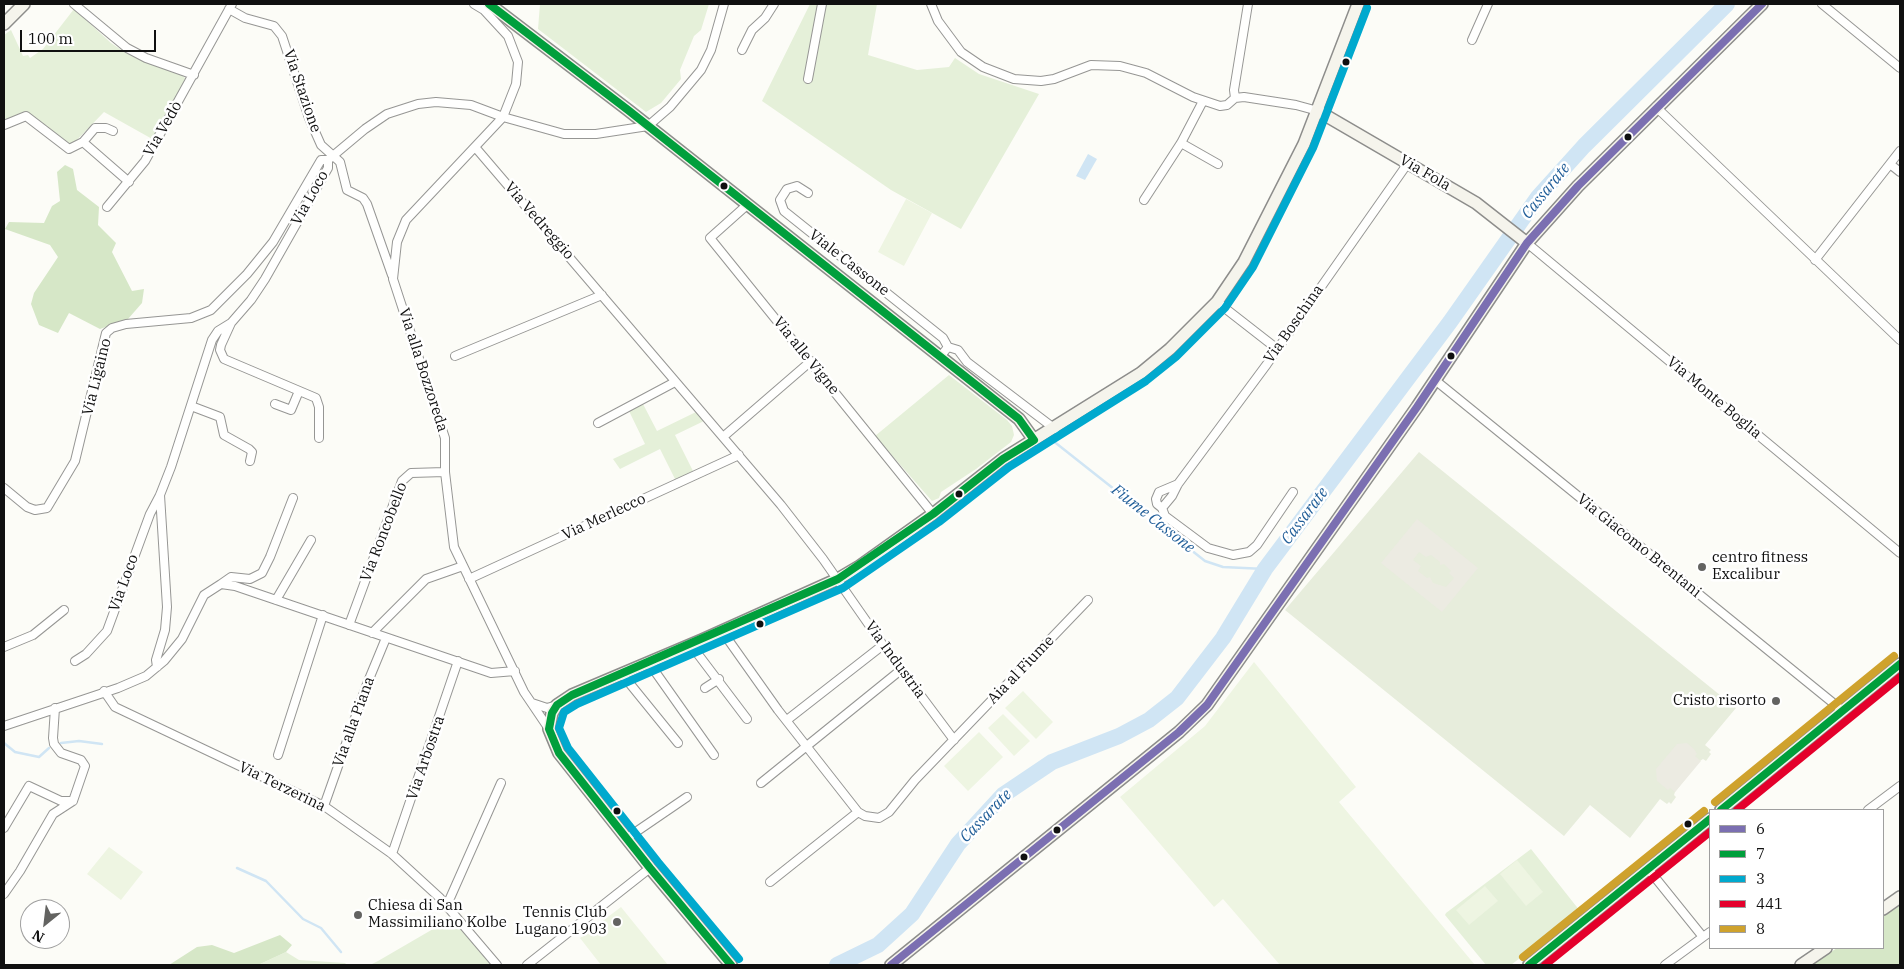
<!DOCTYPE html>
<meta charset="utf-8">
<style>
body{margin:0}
#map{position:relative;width:1904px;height:969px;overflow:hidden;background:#fcfcf7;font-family:"IBM Plex Serif",serif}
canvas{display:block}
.frame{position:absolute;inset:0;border:5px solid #101010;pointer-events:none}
.legend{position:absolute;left:1709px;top:809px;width:175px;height:140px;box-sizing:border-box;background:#fff;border:1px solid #9f9f9f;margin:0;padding:6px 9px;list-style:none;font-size:15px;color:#101010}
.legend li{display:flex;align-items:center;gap:10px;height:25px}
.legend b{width:25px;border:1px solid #9f9f9f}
.north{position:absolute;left:20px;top:899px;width:50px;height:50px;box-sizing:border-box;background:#fff;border:1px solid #9f9f9f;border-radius:50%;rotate:209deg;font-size:14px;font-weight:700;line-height:20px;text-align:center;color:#101010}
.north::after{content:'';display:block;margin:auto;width:18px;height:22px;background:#636361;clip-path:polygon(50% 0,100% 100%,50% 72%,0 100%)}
.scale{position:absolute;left:20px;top:30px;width:136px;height:22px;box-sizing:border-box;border:2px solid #101010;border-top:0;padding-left:6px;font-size:15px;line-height:18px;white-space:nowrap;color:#101010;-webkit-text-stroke:4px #fff;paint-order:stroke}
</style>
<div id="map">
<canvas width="1904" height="969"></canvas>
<div class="frame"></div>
<ul class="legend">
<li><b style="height:6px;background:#7b6fb1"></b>6</li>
<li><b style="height:6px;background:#009f3c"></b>7</li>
<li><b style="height:6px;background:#00a9ce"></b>3</li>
<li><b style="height:6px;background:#e4002b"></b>441</li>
<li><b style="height:6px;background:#cfa22d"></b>8</li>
</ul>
<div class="north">N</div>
<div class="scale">100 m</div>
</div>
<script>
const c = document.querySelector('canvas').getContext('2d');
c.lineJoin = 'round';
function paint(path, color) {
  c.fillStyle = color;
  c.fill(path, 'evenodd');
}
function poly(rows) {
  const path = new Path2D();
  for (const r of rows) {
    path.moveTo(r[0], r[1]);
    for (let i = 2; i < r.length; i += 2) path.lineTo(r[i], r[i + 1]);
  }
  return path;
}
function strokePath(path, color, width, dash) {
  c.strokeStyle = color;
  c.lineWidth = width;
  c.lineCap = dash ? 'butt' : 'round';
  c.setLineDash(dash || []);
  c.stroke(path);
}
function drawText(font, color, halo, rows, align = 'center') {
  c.font = font + ' "IBM Plex Serif",serif';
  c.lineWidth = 5;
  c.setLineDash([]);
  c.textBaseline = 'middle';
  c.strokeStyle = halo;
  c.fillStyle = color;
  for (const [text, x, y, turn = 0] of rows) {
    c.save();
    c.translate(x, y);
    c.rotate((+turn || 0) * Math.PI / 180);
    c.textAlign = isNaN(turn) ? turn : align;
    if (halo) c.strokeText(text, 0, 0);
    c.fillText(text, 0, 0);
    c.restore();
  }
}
const green = poly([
 [540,4,709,4,701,30,694,36,680,70,681,79,661,103,646,112,538,29],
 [810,4,877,4,868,55,917,70,949,67,955,58,979,74,1039,94,961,229,891,190,762,101],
 [74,9,111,43,126,53,174,71,181,74,186,79,154,140,104,112,70,147,27,115,21,114,4,120,4,35,11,30,23,56,28,55,30,58,43,49],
 [949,375,1007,420,1012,426,1014,435,1011,442,976,469,941,492,939,498,932,501,875,436],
 [643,404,657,431,696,412,704,421,675,435,694,473,676,481,660,449,620,469,613,459,645,444,629,411],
 [1531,849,1580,911,1511,965,1486,965,1445,915,1446,913],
 [452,918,493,965,370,965,378,961],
 [286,952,299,960,345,963,347,965,258,965]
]);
const forest = poly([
 [65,165,73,169,77,190,99,207,98,225,116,243,112,252,132,291,144,289,142,303,128,319,100,329,69,313,58,333,39,325,31,304,34,293,58,257,50,245,5,229,9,222,44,223,52,206,60,201,57,172],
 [1900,905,1900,965,1811,965,1837,948,1883,948,1883,916],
 [280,935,292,945,286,952,258,965,169,965,197,947,212,945,234,953]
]);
const cemetery = poly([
 [1419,452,1736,708,1705,745,1711,750,1709,752,1711,754,1706,761,1703,759,1700,761,1675,792,1674,795,1676,797,1671,804,1669,802,1667,804,1660,799,1630,838,1590,805,1564,836,1285,610]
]);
const pitch = poly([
 [906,199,932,213,904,266,878,252],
 [1254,662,1356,787,1339,802,1475,965,1280,965,1223,899,1214,907,1120,797,1205,726],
 [1023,691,1053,722,1036,739,1005,708],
 [1003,714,1030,741,1014,756,988,728],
 [979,732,1003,757,968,791,944,766],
 [109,847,143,872,121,900,87,874],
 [1517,860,1543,892,1526,906,1500,874],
 [1485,886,1498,901,1469,925,1456,910],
 [621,907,668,965,601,965,580,938]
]);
const plaza = poly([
 [1417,519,1478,568,1442,612,1381,563],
 [1419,552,1426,557,1431,555,1440,562,1440,565,1444,564,1451,571,1449,573,1454,578,1446,587,1433,583,1430,577,1427,578,1418,571,1421,566,1413,560],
 [1687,743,1694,749,1697,754,1695,756,1701,761,1675,792,1670,788,1668,790,1657,781,1656,769,1677,744]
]);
const water = poly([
 [1088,154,1097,159,1085,180,1076,176]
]);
const stream = poly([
 [1052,440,1205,561,1223,567,1265,569],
 [4,743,15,752,39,757,49,748],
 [61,743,79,741,102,744],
 [237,868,266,881,303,919,321,928,341,952]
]);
const river = poly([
 [837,965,878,945,912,914,958,844,1003,795,1052,762,1119,736,1149,720,1177,698,1223,638,1265,569,1450,322,1538,197,1584,146,1727,4]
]);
const street = poly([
 [74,4,127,48,146,58,194,75],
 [474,4,484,10,508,36,518,62,516,84,503,117,406,220,397,242,393,279,445,438,445,472,454,547,524,692,549,729],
 [931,4,938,21,961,52,983,67,1014,79,1041,81,1054,79,1091,65,1120,66,1146,73,1193,97,1220,106,1227,105,1235,98,1244,97,1296,105,1318,111],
 [1822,4,1900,68],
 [229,9,245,18,274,26,282,36,309,118,321,145,340,162,347,190,363,198,367,204,392,275],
 [1472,40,1488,4],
 [742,50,752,30,765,18,774,4],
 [808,79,822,4],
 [1235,98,1234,90,1248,4],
 [1656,107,1900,340],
 [4,125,26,116,69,149,83,142,95,128,106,128,113,131],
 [83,142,129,182],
 [1181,143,1218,164],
 [475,147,781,505,823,559,883,645,954,740],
 [328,160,365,129,387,114,418,104,436,102,471,105,503,117,564,134,596,134,648,126,670,107,701,70,711,50,724,4],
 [1890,164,1900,172],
 [808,193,797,186,787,189,780,200,784,211,943,338,948,347,940,357],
 [1144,200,1181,143,1203,101],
 [747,205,710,238,933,514],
 [107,207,145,161,232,4],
 [1527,243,1900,553],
 [1815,260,1900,151],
 [1217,302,1276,348],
 [231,323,221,345,220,350,224,359,316,398,319,407,319,438],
 [948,347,958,350,967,362,1055,429],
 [455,356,602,295],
 [1435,380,1843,711],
 [275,404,291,410,299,391],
 [191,406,220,417,224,435,249,449,252,452,250,461],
 [598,423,675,382],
 [723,437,811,361],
 [1178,484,1159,492,1156,499,1157,504,1162,508,1172,496,1178,484,1267,364,1408,163],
 [4,488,27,507,35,510,47,508,75,461,106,333,112,328,126,324,191,318,211,310,247,274,273,242,321,160,328,160],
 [1162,508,1165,516,1208,548,1233,555,1249,552,1257,545,1293,492],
 [469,579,739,455],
 [221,584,231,577,250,579,262,573,270,557,293,498],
 [276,600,311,540],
 [349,625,402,481,411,473,445,472],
 [722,631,778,710,858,812,865,816,879,818,889,812,915,780,1088,600],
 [372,633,426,579,463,566],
 [691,645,747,719],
 [4,647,33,635,64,610],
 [75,661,86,654,107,631,150,514,160,495,171,467,212,340,218,331,231,323,251,300,265,279,328,168,328,160],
 [649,663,714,755],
 [157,667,156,660,165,630,167,607,160,495],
 [622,674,678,743],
 [705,688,719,679],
 [104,691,115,707,324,806,392,854,440,898,497,965],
 [532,703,547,708,557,705],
 [787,720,883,645],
 [4,726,118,688,146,676,164,661,182,639,204,595,221,584,235,586,491,673,515,671],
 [278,755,323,615],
 [761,783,902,669],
 [324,806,367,684,386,638],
 [1868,810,1900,786],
 [4,828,29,786,61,801,73,801],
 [627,838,687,797],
 [392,854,458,661],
 [1649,870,1703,937,1710,932],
 [770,882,858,812],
 [4,894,20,871,53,814,73,801,85,766,81,760,61,753,54,744,53,738,55,708],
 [447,905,501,783],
 [527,965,650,868],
 [1665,965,1703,937]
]);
const secondary = poly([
 [489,4,628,110,1019,419,1034,440],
 [4,24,24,4],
 [1318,111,1476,203,1527,243],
 [1721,810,1900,664],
 [1883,909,1900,897],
 [731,965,650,868,559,753,549,729,552,713,557,705,572,695,702,640,838,579,860,566,933,514,1003,459,1141,373,1170,349,1217,302,1244,262,1304,144,1358,4],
 [891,965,1179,732,1207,705,1417,407,1527,243,1578,186,1762,4],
 [1529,965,1710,819],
 [1801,965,1826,948]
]);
const bus1 = poly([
 [891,965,1179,732,1207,705,1417,407,1527,243,1578,186,1762,4]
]);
const bus2 = poly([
 [489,4,628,110,1019,419,1034,440],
 [1721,810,1900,664],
 [731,965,650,868,559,753,549,729,552,713,557,705,572,695,838,579,933,514,1003,459,1034,440],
 [1529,965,1710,819]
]);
const bus3 = poly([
 [739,959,658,862,568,748,559,728,564,712,577,704,843,588,939,522,1009,467,1146,381,1176,357,1225,308,1253,267,1313,148,1367,8]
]);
const bus4 = poly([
 [1737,810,1900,677],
 [1545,965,1710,832]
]);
const bus5 = poly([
 [1715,802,1894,656],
 [1523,957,1704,811]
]);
const markers = [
 [1346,62,4.5,"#101010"],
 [1628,137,4.5,"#101010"],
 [724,186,4.5,"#101010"],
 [1451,356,4.5,"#101010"],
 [959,494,4.5,"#101010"],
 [1702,567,5,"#636361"],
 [760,624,4.5,"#101010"],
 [1776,701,5,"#636361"],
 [617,811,4.5,"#101010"],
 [1688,824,4.5,"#101010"],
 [1057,830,4.5,"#101010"],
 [1024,857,4.5,"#101010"],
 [358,915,5,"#636361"],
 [617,922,5,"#636361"]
];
const streetNames = [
 ["Via Stazione",302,91,71],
 ["Via Vedò",163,129,-60],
 ["Via Fola",1425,173,30],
 ["Via Loco",310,198,-61],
 ["Via Vedreggio",539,221,49],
 ["Viale Cassone",849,263,38],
 ["Via Boschina",1294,324,-55],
 ["Via alle Vigne",806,356,51],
 ["Via alla Bozzoreda",423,370,72],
 ["Via Ligaino",97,377,-76],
 ["Via Monte Boglia",1714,398,40],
 ["Via Merlecco",604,517,-25],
 ["Via Roncobello",384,532,-69],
 ["Via Giacomo Brentani",1639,546,39],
 ["Via Loco",124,583,-70],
 ["Via Industria",895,660,54],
 ["Aia al Fiume",1021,670,-46],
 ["Via alla Piana",354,722,-70],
 ["Via Arbostra",426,758,-71],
 ["Via Terzerina",282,787,26]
];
const poiNames = [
 ["centro fitness",1712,558],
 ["Excalibur",1712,575],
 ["Cristo risorto",1766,701,"right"],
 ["Chiesa di San",368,906],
 ["Massimiliano Kolbe",368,923],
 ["Tennis Club",607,913,"right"],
 ["Lugano 1903",607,930,"right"]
];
const waterNames = [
 ["Cassarate",1546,191,-51],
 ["Cassarate",1305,516,-53],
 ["Fiume Cassone",1153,519,38],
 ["Cassarate",986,816,-46]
];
paint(green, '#e5f0d9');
paint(forest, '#d6e7c7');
paint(cemetery, '#e7eddc');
paint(pitch, '#eef5e2');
paint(plaza, '#ecebe2');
paint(water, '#d0e5f4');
strokePath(stream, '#d0e5f4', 2.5);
strokePath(river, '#d0e5f4', 16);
strokePath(street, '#969694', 10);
strokePath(secondary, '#8d8d8b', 14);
strokePath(street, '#fffffe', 8);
strokePath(secondary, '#f5f4ec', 11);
strokePath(bus1, '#7b6fb1', 8);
strokePath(bus2, '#009f3c', 8);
strokePath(bus3, '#00a9ce', 8);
strokePath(bus4, '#e4002b', 8);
strokePath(bus5, '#cfa22d', 8);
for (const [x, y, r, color] of markers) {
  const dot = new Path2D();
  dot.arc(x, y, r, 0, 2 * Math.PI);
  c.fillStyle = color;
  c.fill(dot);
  strokePath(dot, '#fff', 2);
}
drawText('15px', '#101010', '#fff', streetNames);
drawText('15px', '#101010', '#fff', poiNames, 'left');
drawText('italic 16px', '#225f99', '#fff', waterNames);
</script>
